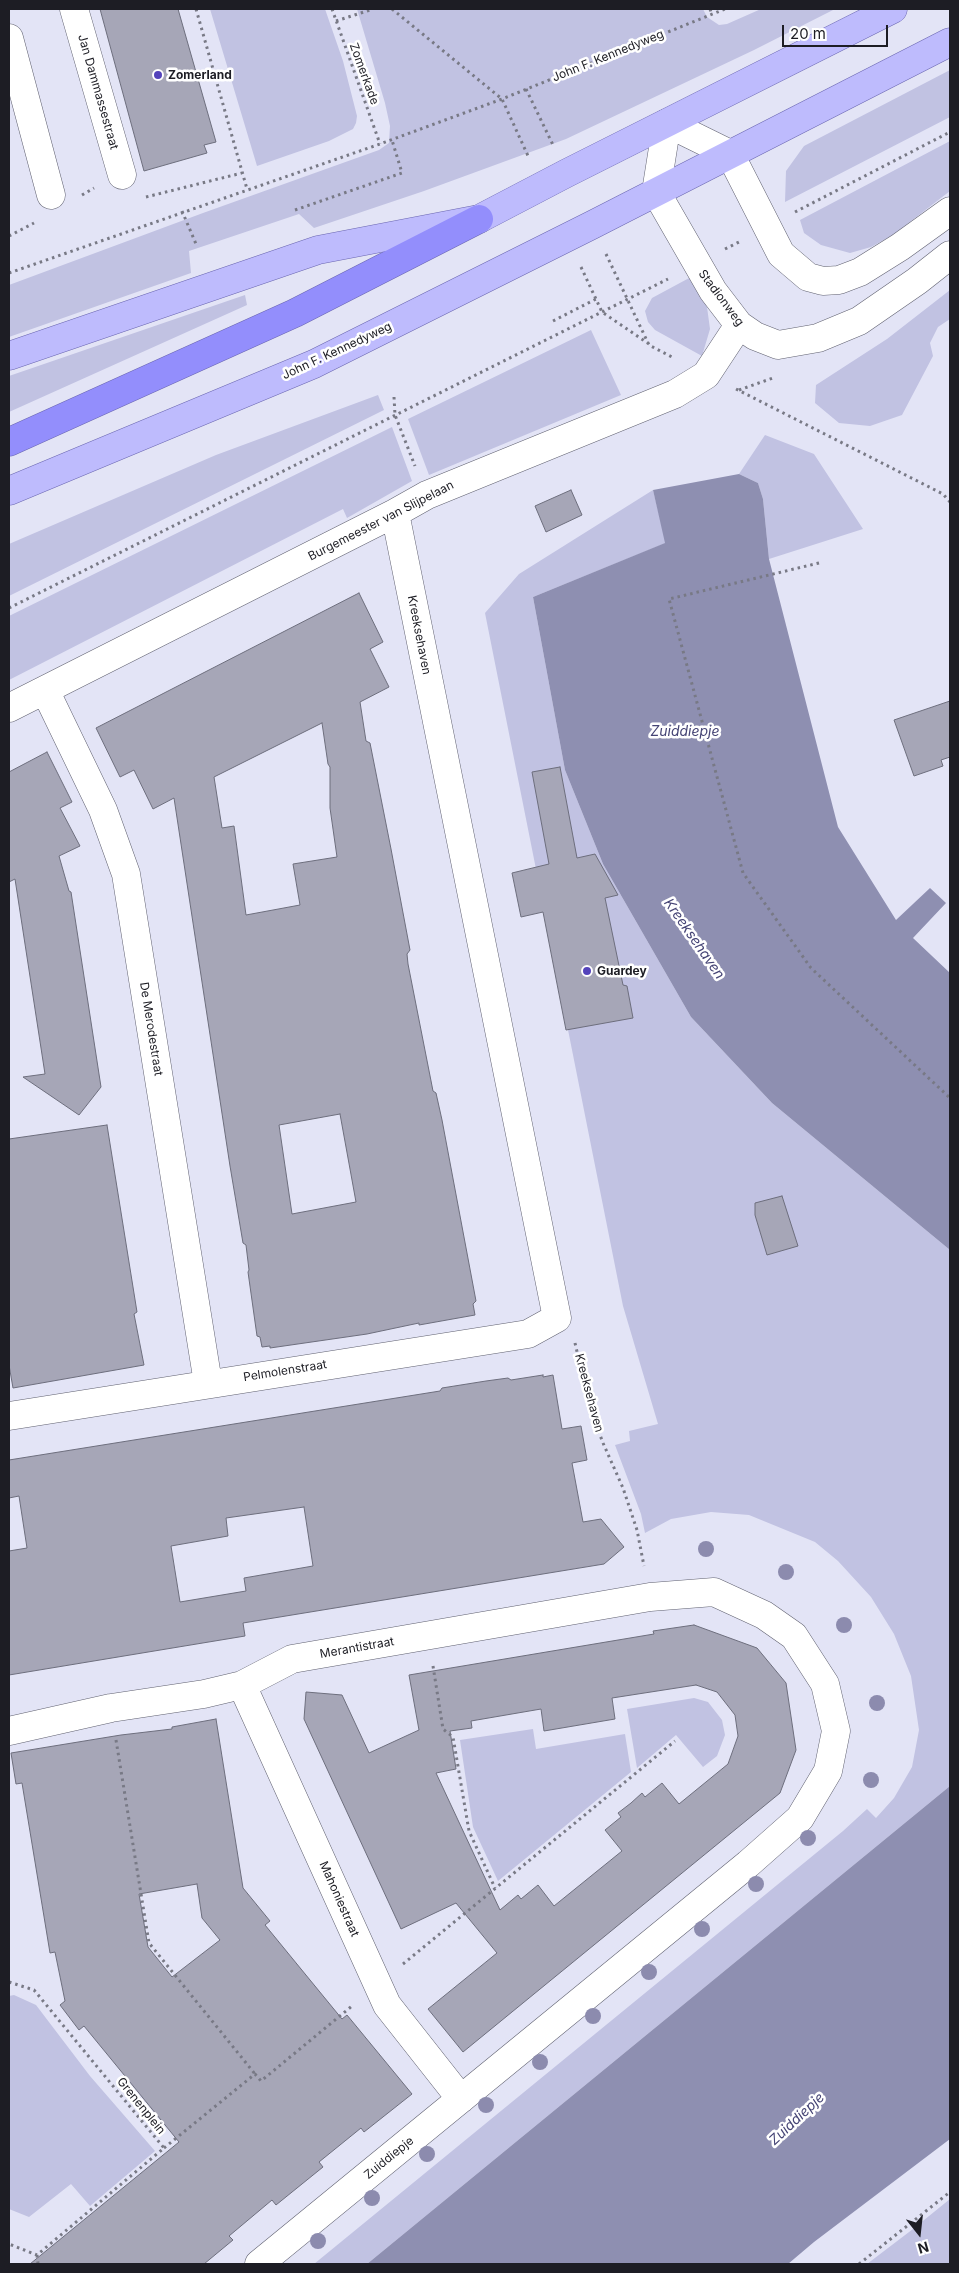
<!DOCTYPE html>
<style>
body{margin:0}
#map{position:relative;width:959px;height:2273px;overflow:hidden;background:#e3e4f6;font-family:Inter,sans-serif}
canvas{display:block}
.frame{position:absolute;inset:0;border:10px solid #1d1d24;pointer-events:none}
.north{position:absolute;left:894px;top:2208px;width:50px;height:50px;-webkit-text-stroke:4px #fff;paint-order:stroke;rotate:164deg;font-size:14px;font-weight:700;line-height:20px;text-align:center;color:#1d1d24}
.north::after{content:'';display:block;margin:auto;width:18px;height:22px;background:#1d1d24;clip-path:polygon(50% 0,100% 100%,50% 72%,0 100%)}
.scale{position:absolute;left:782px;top:25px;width:106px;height:22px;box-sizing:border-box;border:2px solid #1d1d24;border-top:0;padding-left:6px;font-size:15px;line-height:18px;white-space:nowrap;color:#1d1d24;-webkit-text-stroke:4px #fff;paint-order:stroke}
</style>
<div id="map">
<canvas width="959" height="2273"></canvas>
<div class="frame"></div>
<div class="north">N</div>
<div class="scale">20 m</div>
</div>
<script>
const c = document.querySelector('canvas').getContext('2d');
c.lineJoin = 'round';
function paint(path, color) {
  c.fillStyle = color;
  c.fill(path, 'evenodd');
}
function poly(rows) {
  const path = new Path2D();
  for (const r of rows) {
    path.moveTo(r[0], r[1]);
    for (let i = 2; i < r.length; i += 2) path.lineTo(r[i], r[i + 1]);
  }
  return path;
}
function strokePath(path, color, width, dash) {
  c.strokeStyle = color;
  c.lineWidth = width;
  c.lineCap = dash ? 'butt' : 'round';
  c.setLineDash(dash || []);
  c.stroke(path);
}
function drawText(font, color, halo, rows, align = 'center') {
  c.font = font + ' Inter,sans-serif';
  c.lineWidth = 5;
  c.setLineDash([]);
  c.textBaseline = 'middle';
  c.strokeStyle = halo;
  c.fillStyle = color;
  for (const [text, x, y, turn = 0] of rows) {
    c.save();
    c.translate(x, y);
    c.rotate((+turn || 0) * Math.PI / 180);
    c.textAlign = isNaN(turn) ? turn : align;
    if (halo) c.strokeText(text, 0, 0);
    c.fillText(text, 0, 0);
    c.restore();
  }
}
const green = poly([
 [210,9,325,9,343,61,357,116,356,123,353,129,329,141,257,166],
 [357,9,703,9,707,17,719,25,727,24,761,9,835,9,754,50,566,139,424,191,314,228,299,214,189,251,191,273,9,337,9,285,203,213,379,150,389,143,390,126,385,103],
 [950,70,950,117,785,202,786,171,804,146],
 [950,141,950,191,893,235,871,247,850,253,821,245,804,233,800,220],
 [691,277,707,307,710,329,702,356,655,330,648,322,645,311,652,298],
 [950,290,950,319,938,327,930,343,933,356,902,415,870,426,839,423,815,403,816,385,887,339],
 [245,295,247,305,9,412,9,376],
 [591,330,621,395,429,475,408,419],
 [378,395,384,410,9,596,9,544,216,455],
 [392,427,412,481,347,518,343,509,9,680,9,616],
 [765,435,814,454,863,529,769,559,763,499,758,483,739,474],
 [653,490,666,543,533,597,565,770,603,864,691,1017,772,1103,950,1250,950,1786,367,2264,314,2264,843,1831,867,1809,876,1818,894,1798,912,1767,919,1730,911,1676,894,1634,871,1597,838,1561,815,1542,749,1515,711,1512,671,1519,645,1533,641,1514,615,1445,630,1441,629,1431,658,1424,623,1306,485,613,519,574],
 [694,1698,708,1702,722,1720,725,1735,717,1756,703,1767,676,1735,637,1768,627,1709],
 [533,1729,536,1749,625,1734,631,1772,498,1881,473,1827,460,1740],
 [14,1995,36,2005,90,2076,155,2151,90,2206,71,2184,29,2217,9,2209,9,1996],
 [950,2199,950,2264,867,2264,913,2229]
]);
const water = poly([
 [739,474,758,483,763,499,769,559,838,827,896,920,930,888,946,903,913,938,950,973,950,1250,772,1103,691,1017,603,864,565,770,533,597,665,543,653,490],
 [950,1786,950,2139,814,2242,788,2264,367,2264]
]);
const building = poly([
 [100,9,178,9,216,142,204,145,207,153,144,171,100,9],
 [571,490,582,515,546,532,535,506,571,490],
 [359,593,383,642,370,649,389,687,360,702,366,741,370,743,391,849,410,950,407,954,408,964,433,1091,436,1093,442,1120,476,1301,473,1304,475,1315,419,1325,419,1323,367,1334,270,1348,270,1346,262,1347,260,1337,257,1336,248,1272,249,1270,246,1245,243,1243,230,1166,174,798,153,809,134,770,120,777,96,728,359,593],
 [322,723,328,764,330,767,330,808,337,857,293,864,300,905,246,915,234,826,222,828,214,777,322,723],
 [340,1114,356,1202,292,1214,279,1125,340,1114],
 [950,701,950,757,941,760,943,766,914,776,894,720,950,701],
 [47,752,72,802,60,808,80,846,59,856,69,891,71,892,101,1087,79,1115,23,1077,45,1074,15,879,9,882,9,772,47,752],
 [560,767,577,858,595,854,618,895,605,898,623,985,627,986,633,1018,566,1030,543,912,521,917,512,873,549,864,532,772,560,767],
 [107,1125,137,1312,134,1314,144,1365,13,1388,9,1365,9,1139,107,1125],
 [782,1196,798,1246,767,1255,755,1215,755,1203,782,1196],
 [543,1375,543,1377,553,1375,562,1429,581,1426,587,1460,572,1463,583,1522,601,1519,624,1547,604,1564,243,1623,245,1636,9,1675,9,1551,27,1548,19,1496,9,1498,9,1460,440,1391,442,1388,486,1381,508,1378,511,1380,543,1375],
 [304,1507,313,1566,244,1578,246,1591,180,1602,171,1546,228,1536,226,1518,304,1507],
 [694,1625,757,1648,786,1683,796,1750,780,1793,463,2052,428,2009,497,1953,456,1903,401,1929,304,1719,306,1692,342,1695,369,1753,419,1730,409,1675,654,1634,653,1631,694,1625],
 [696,1685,717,1692,735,1715,738,1736,728,1764,679,1804,662,1783,645,1797,642,1793,631,1803,618,1813,621,1817,605,1830,622,1851,554,1906,538,1885,521,1899,518,1895,500,1910,436,1773,456,1769,450,1731,472,1728,471,1721,541,1709,544,1731,615,1719,612,1698,696,1685],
 [216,1719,243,1888,270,1921,265,1925,301,1969,342,2019,347,2015,412,2094,364,2132,361,2128,319,2162,323,2167,276,2205,272,2200,229,2236,233,2240,204,2264,30,2264,179,2142,84,2026,79,2030,60,2005,65,2001,55,1952,50,1953,22,1783,16,1784,11,1753,121,1735,172,1729,172,1727,216,1719],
 [197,1884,202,1918,220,1940,172,1977,148,1947,139,1894,197,1884]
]);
const path = poly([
 [196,9,247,189],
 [332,9,380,144],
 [392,9,502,99,529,158],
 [710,9,712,15],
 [336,21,373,9],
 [526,89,553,145],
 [82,195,94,188],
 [146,197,242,173],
 [295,210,402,173,392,140],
 [182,211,196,244],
 [795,212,950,132],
 [9,236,34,223],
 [725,249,739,242],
 [606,254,649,345,672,357],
 [581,267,602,312,649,344],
 [9,273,380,144,502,99,725,9],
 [553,321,596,299],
 [736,389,943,494,950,502],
 [739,390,773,378],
 [394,397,395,415,415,466],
 [819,563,669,599,743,873,811,968,950,1098],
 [9,608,668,279],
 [575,1343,590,1408,603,1443,623,1488,637,1530,644,1566],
 [433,1666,443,1729,453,1737,469,1831,495,1888],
 [116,1740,149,1943,255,2074],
 [403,1964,675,1741],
 [9,1982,34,1990,164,2148,37,2255,9,2244],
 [164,2148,255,2074,261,2081,352,2006],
 [37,2255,38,2264],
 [859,2264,950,2192]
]);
const minor = poly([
 [74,9,122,175],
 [9,38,51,195],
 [950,211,900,247,860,272,839,280,823,281,808,277,781,254,730,154,667,123,656,192,713,291,739,325,755,336,778,345,818,338,859,321,917,281,950,255],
 [45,690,103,810,126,874,208,1383],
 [9,708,395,513,427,495,675,394,706,375,739,325],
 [9,1416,528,1334,557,1318,395,513],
 [242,1685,387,2005,461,2099],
 [9,1731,111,1708,204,1694,242,1685,292,1659,650,1597,714,1592,764,1615,794,1636,825,1684,836,1731,828,1771,800,1818,748,1864,259,2264]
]);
const major = poly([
 [9,356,318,250,479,219,567,173,893,9],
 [9,491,314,364,592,225,950,42]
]);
const highway = poly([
 [9,442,295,313,479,219]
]);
const trees = [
 [706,1549],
 [786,1572],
 [844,1625],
 [877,1703],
 [871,1780],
 [808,1838],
 [756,1884],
 [702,1929],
 [649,1972],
 [593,2016],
 [540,2062],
 [486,2105],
 [427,2154],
 [372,2198],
 [318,2241]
];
const markers = [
 [158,75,5,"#5443bb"],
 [587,971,5,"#5443bb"]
];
const streetNames = [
 ["John F. Kennedyweg",608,56,-22],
 ["Zomerkade",364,74,70],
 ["Jan Dammassestraat",98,92,74],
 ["Stadionweg",721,298,53],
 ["John F. Kennedyweg",337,351,-25],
 ["Burgemeester van Slijpelaan",381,521,-27],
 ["Kreeksehaven",419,635,79],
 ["De Merodestraat",151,1029,81],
 ["Pelmolenstraat",285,1371,-9],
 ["Kreeksehaven",589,1393,75],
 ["Merantistraat",357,1648,-10],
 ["Mahoniestraat",339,1899,66],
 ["Grenenplein",141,2106,51],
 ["Zuiddiepje",389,2158,-39]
];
const poiNames = [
 ["Zomerland",168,75],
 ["Guardey",597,971]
];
const waterNames = [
 ["Zuiddiepje",685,732],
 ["Kreeksehaven",694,939,55],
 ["Zuiddiepje",797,2119,-43]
];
paint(green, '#c1c2e2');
paint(water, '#8e8fb1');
paint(building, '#a6a6b7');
strokePath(building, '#6d6e7d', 1);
strokePath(minor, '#606170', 29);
strokePath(major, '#6a66b0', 29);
strokePath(highway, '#6a66b0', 29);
strokePath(path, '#787985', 3, [2.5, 4]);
strokePath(minor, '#fff', 28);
strokePath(major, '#bebbfd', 28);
strokePath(highway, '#938efc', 28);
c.fillStyle = '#8c8bae';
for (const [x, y] of trees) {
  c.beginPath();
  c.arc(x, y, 8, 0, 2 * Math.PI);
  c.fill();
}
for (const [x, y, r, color] of markers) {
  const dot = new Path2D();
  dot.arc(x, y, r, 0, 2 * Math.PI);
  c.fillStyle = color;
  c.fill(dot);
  strokePath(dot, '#fff', 2);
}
drawText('12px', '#1d1d24', '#fff', streetNames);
drawText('bold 12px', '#1d1d24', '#fff', poiNames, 'left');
drawText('italic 14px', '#454475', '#fff', waterNames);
</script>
